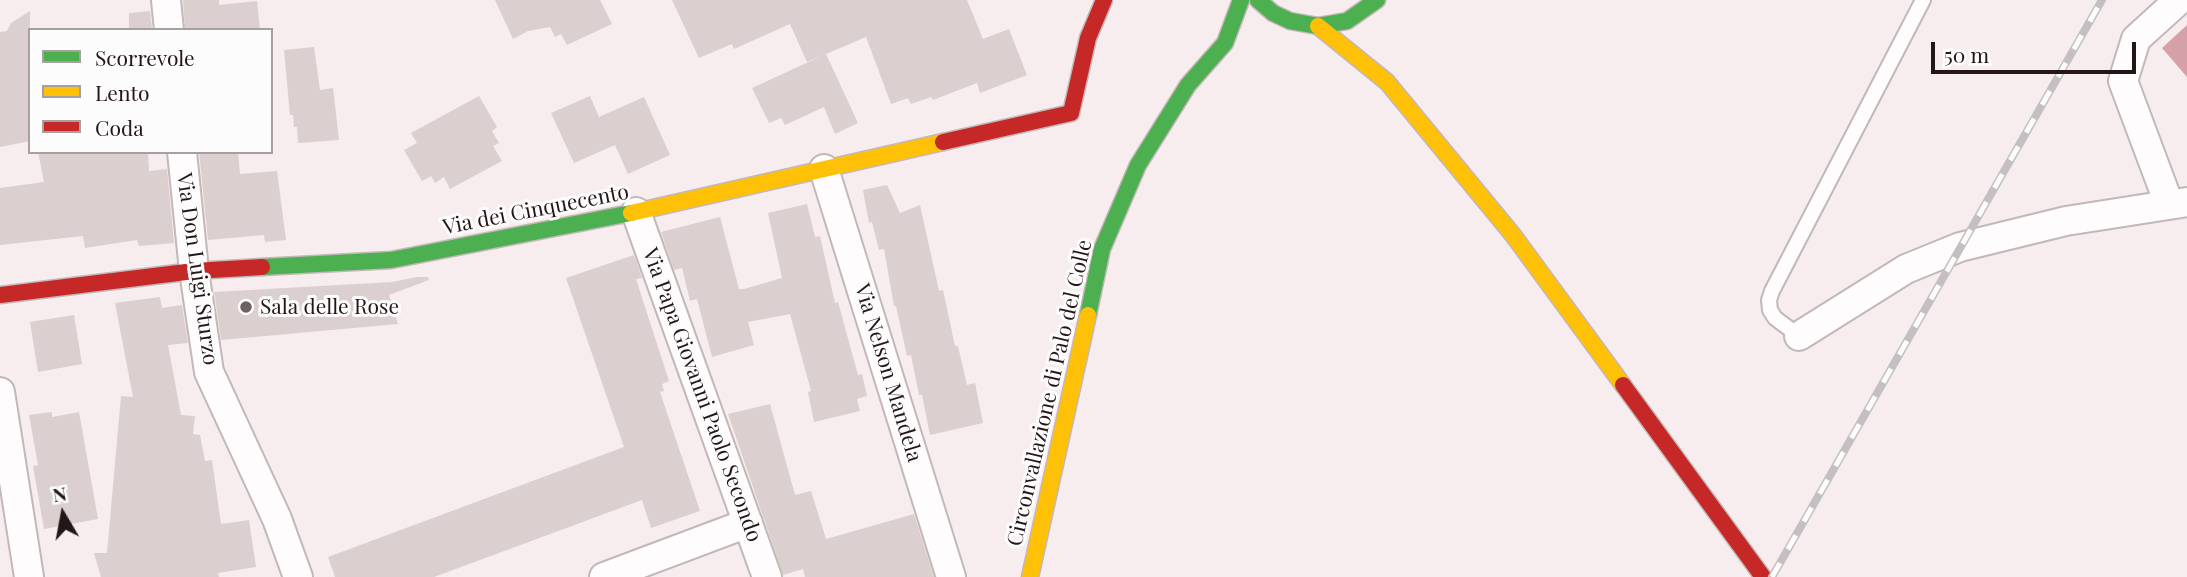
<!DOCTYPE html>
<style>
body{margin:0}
#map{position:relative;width:2187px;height:577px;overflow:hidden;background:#f7edee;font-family:"Playfair Display",serif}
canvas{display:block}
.legend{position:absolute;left:28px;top:28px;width:245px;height:126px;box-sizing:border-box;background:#fcfcfc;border:2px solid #a6a0a0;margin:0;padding:9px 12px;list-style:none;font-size:21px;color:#241517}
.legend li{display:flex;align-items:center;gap:14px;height:35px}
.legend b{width:35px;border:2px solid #a6a0a0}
.north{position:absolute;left:28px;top:479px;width:70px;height:70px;-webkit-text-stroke:5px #fcfcfc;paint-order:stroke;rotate:350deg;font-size:19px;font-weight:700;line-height:28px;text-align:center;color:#241517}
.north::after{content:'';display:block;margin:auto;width:24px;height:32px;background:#241517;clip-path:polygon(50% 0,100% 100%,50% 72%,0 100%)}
.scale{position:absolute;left:1931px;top:42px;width:205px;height:32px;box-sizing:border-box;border:4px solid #241517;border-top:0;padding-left:9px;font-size:21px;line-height:24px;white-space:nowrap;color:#241517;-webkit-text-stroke:5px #fcfcfc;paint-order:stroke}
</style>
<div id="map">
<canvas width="2187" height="577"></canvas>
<ul class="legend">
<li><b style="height:9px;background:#4caf50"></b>Scorrevole</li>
<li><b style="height:9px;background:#ffc107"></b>Lento</li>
<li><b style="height:9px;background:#c62828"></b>Coda</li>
</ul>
<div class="north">N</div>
<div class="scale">50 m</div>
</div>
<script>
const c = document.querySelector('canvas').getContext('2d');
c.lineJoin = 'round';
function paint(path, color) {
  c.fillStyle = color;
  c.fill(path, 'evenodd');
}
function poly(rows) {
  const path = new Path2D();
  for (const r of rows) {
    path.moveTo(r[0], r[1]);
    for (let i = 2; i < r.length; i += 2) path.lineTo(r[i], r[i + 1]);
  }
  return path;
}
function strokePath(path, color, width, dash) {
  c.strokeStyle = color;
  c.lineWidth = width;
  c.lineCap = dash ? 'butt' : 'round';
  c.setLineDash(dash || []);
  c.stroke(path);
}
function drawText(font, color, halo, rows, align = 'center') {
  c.font = font + ' "Playfair Display",serif';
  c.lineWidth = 6;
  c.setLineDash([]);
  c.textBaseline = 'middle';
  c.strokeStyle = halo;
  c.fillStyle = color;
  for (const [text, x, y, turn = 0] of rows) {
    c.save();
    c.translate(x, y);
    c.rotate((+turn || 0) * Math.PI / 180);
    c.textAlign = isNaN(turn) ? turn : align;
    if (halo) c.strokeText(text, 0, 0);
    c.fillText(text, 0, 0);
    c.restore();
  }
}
const water = poly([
 [2187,25,2187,77,2162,48]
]);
const building = poly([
 [183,0,219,0,219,5,257,1,260,30,185,30],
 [495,0,600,0,612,24,567,45,561,34,555,37,550,27,528,31,513,39],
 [672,0,967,0,983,39,1009,29,1027,75,980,93,977,83,933,100,931,97,911,104,908,98,891,104,866,37,807,62,790,24,734,49,732,44,699,58],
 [30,11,30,141,0,147,0,32,7,31,11,23],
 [150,11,152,30,129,30,129,13],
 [314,47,320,90,333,88,339,140,298,143,297,127,294,127,293,115,290,115,284,50],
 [826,54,858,123,835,134,824,107,785,125,781,118,769,123,752,88],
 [479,96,497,127,492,131,499,143,493,146,502,161,450,189,444,177,435,183,431,176,422,181,404,150,417,143,411,133],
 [590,96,599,117,644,97,670,155,628,174,615,145,574,163,551,113],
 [38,152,148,152,149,171,167,169,174,243,139,246,137,240,85,248,83,236,0,245,0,188,44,182],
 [199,152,238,152,240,174,277,171,286,240,265,242,264,235,208,240],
 [887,185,900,213,920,205,939,291,943,290,955,346,958,346,967,385,975,383,983,423,930,435,922,395,919,395,911,355,907,356,896,306,894,306,884,249,879,250,872,222,869,223,863,190],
 [807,204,815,237,820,236,835,303,838,302,858,375,862,374,867,396,857,399,860,411,814,422,808,392,811,391,790,314,748,322,754,345,712,357,697,299,690,301,682,268,674,270,661,232,720,217,739,289,744,289,782,278,768,213],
 [634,255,642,278,636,279,669,381,662,384,664,391,660,392,700,511,651,528,642,500,434,577,335,577,328,557,624,447,566,278],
 [417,277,428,277,429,280,389,295,398,324,221,340,214,292,392,282],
 [160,297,162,308,182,305,188,343,168,345,181,415,195,416,193,434,200,435,205,461,212,460,221,524,249,520,256,567,218,573,219,577,101,577,94,553,107,553,121,396,133,397,115,303],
 [74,315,82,364,38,372,30,322],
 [770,404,795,495,811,491,826,539,914,514,934,577,805,577,803,569,783,575,728,414],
 [52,412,52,417,79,412,98,519,44,529,33,466,38,465,29,415]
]);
const lane = poly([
 [1799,336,1775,318,1770,310,1769,300,1772,291,1923,0]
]);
const street = poly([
 [166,0,169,30],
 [182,152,194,271,209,372,277,519,298,577],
 [824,169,951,577],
 [2169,204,2123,81,2136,39,2179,0],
 [636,212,767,577],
 [1799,336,1906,269,1960,247,2066,221,2187,202],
 [0,392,29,577],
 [604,577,748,523]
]);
const fast = poly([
 [1258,0,1273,13,1290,21,1318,26,1347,21,1377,0],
 [262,267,391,260,631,213],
 [1088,315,1102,249,1138,165,1188,85,1225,43,1241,0]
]);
const slow = poly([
 [1318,26,1387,82,1513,235,1623,385],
 [631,213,943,142],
 [1030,577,1088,315]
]);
const jam = poly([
 [943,142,1071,113,1088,38,1104,0],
 [0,295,194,271,262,267],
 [1623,385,1763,577]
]);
const rail = poly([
 [1772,577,2102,0]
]);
const markers = [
 [246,307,7,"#6e6162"]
];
const streetNames = [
 ["Via dei Cinquecento",536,210,-11],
 ["Via Don Luigi Sturzo",197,269,82],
 ["Via Nelson Mandela",888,373,73],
 ["Circonvallazione di Palo del Colle",1050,393,-77],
 ["Via Papa Giovanni Paolo Secondo",702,395,70]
];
const poiNames = [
 ["Sala delle Rose",260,307]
];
paint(water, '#d5a0a8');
paint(building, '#dbcfd0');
strokePath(lane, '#c3b7b8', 18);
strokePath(street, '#c3b7b8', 32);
strokePath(fast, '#c3b7b8', 19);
strokePath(slow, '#c3b7b8', 19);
strokePath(jam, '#c3b7b8', 19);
strokePath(lane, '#fefcfc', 14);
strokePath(street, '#fefcfc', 28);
strokePath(fast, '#4caf50', 16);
strokePath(slow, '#ffc107', 16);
strokePath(jam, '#c62828', 16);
strokePath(rail, '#c4c0c1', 8);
strokePath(rail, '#fcfcfc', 5, [16]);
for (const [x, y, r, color] of markers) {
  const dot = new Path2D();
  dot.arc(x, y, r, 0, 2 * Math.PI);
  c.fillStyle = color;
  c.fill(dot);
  strokePath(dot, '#fcfcfc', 2.5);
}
drawText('21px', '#241517', '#fcfcfc', streetNames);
drawText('21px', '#241517', '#fcfcfc', poiNames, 'left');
</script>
